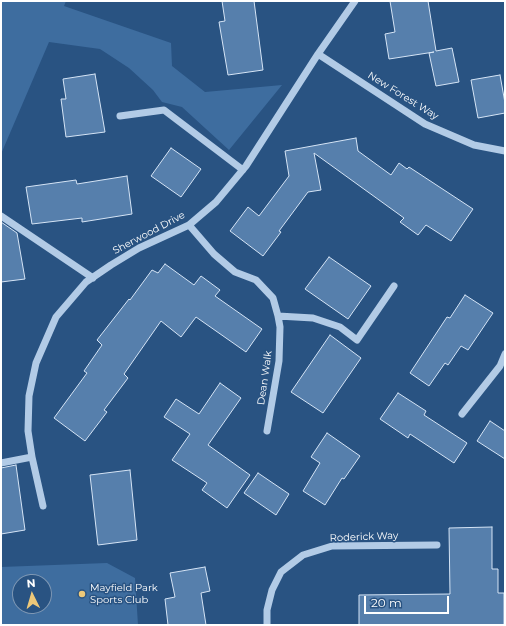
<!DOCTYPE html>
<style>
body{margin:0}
#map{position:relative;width:506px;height:626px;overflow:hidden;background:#295382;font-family:Montserrat,sans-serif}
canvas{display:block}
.frame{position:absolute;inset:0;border:2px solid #fff;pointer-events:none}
.north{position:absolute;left:12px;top:574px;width:40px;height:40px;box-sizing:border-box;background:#295382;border:1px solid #7f98b4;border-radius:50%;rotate:355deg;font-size:11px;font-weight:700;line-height:16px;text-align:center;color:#fff}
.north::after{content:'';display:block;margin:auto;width:14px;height:18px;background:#edc879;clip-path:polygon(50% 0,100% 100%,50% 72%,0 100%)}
.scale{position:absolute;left:364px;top:596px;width:85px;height:18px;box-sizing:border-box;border:2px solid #fff;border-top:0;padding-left:5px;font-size:12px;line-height:14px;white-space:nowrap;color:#fff;-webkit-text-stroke:3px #295382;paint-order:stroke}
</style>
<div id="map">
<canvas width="506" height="626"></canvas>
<div class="frame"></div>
<div class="north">N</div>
<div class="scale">20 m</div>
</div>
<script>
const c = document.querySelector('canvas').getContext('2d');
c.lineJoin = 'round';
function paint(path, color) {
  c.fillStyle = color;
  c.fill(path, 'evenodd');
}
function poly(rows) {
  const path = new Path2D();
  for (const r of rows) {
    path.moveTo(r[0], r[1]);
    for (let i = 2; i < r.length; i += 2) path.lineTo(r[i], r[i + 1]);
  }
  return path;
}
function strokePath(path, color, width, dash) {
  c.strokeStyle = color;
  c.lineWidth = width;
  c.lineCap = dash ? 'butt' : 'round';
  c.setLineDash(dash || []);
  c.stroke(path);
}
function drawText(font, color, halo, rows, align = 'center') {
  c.font = font + ' Montserrat,sans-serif';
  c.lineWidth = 3;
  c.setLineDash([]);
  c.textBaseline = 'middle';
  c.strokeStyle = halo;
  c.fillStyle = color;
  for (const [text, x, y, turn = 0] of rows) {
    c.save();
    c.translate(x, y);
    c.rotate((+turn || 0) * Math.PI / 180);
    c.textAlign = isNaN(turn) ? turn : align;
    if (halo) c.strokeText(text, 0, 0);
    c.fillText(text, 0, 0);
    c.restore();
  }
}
const green = poly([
 [1,1,66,1,64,6,171,43,172,66,205,92,282,85,229,150,182,107,162,102,153,90,129,68,100,49,49,42,1,154],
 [107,563,135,578,138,625,1,625,1,567],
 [20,582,44,582,44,606,20,606]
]);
const building = poly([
 [222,1,254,1,263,70,228,75,219,22,225,21,222,1],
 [390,1,428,1,436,51,452,48,459,82,436,86,429,53,434,52,389,59,385,34,395,32,390,1],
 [95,74,105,132,66,137,61,99,66,99,63,79,95,74],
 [500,75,505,103,505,113,478,118,471,80,500,75],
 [356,138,358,151,391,175,399,163,407,169,409,167,473,209,451,241,426,225,418,235,400,222,404,218,314,153,321,190,308,192,279,231,281,232,263,256,230,231,248,207,259,216,289,176,285,151,356,138],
 [171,148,201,169,181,197,151,176,171,148],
 [127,176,132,214,82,222,82,218,32,224,26,187,76,180,77,184,127,176],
 [1,222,17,233,25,279,1,282,1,222],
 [329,257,371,286,348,319,305,289,329,257],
 [165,264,194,285,201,276,220,290,215,296,262,329,246,352,196,317,181,337,161,321,124,374,128,378,104,410,107,412,85,441,54,418,87,373,84,371,102,345,97,340,129,299,130,300,152,270,158,273,165,264],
 [465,295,493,313,468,350,461,346,448,365,445,363,429,386,410,373,447,317,450,318,465,295],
 [330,335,361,358,323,413,291,392,330,335],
 [220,383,241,398,208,445,250,475,227,508,202,490,207,483,172,460,190,434,164,417,176,399,199,414,220,383],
 [398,393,426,411,424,415,467,443,454,463,410,434,408,438,380,419,398,393],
 [490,421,505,431,505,459,477,441,490,421],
 [327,433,360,456,344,479,342,478,325,505,303,491,320,463,311,457,327,433],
 [16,465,25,530,1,534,1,468,16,465],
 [130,470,137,540,98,545,90,475,130,470],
 [258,473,289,494,276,515,244,493,258,473],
 [492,527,492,569,498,569,498,593,504,593,504,625,359,625,359,595,450,594,449,528,492,527],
 [205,567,210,591,201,593,206,625,168,625,165,599,175,597,170,573,205,567]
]);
const minor = poly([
 [318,54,425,124,474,145,505,151],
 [120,116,164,110,243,170],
 [1,216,93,278],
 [189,225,214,254,235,272,256,280,273,298,278,316,280,327,279,361,267,431],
 [278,316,313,318,340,327,357,340,394,286],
 [462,414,500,366,505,354],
 [1,463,32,457],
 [43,506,32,457,28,431,29,396,36,363,56,317,86,282,111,265,139,248,189,225,216,202,246,166,318,54,355,1],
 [267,625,267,610,272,590,281,572,303,555,332,546,437,545]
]);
const markers = [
 [82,594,4,"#edc879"]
];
const streetNames = [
 ["New Forest Way",403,96,32],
 ["Sherwood Drive",149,233,-28],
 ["Dean Walk",265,378,-82],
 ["Roderick Way",364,537,-2]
];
const poiNames = [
 ["Mayfield Park",90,588],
 ["Sports Club",90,600]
];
paint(green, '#3e6d9f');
paint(building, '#567fac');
strokePath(building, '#d5e4f5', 1);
strokePath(minor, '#b2cbe6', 7);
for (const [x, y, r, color] of markers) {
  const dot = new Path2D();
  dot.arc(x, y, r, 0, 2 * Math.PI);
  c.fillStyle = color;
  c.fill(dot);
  strokePath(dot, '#295382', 1.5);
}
drawText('10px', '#fff', '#295382', streetNames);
drawText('10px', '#fff', '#295382', poiNames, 'left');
</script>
